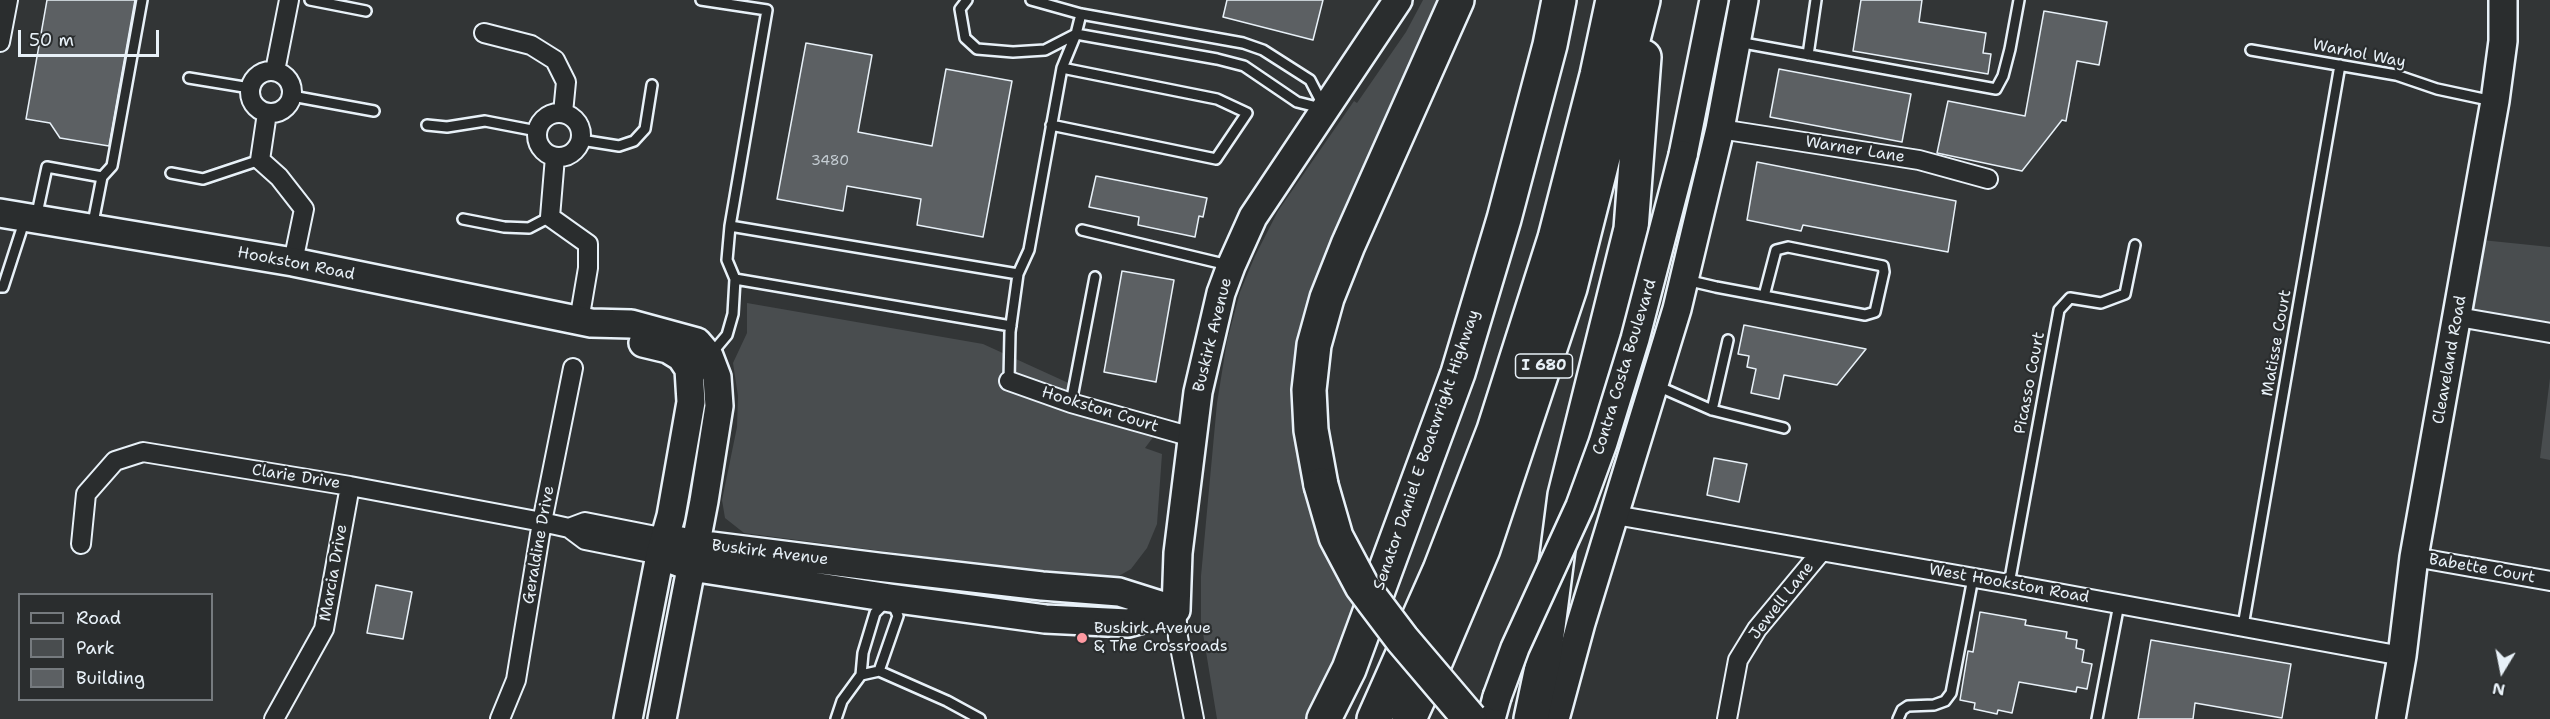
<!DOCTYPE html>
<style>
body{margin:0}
#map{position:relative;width:2550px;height:719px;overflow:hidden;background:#323536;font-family:"Shantell Sans",sans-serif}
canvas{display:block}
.legend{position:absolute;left:18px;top:593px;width:195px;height:108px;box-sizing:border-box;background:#2a2d2e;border:2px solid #767b7f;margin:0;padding:8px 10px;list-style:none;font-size:18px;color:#e8f1f8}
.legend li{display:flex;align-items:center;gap:12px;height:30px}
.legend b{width:30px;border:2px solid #767b7f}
.north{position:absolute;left:2472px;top:641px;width:60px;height:60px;-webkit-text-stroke:4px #2a2d2e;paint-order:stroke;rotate:190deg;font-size:16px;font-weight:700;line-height:24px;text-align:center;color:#e8f1f8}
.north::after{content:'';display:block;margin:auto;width:21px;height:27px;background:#e8f1f8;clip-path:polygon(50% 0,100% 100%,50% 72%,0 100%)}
.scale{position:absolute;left:18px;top:30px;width:141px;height:27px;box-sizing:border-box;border:3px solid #e8f1f8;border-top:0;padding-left:8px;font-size:18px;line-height:21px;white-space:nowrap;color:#e8f1f8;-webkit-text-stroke:4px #2a2d2e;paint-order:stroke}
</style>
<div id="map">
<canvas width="2550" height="719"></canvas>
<ul class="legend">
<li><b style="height:8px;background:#2a2d2e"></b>Road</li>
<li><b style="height:16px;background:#494d4f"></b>Park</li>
<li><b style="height:16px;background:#5c6063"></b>Building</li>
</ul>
<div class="north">N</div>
<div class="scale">50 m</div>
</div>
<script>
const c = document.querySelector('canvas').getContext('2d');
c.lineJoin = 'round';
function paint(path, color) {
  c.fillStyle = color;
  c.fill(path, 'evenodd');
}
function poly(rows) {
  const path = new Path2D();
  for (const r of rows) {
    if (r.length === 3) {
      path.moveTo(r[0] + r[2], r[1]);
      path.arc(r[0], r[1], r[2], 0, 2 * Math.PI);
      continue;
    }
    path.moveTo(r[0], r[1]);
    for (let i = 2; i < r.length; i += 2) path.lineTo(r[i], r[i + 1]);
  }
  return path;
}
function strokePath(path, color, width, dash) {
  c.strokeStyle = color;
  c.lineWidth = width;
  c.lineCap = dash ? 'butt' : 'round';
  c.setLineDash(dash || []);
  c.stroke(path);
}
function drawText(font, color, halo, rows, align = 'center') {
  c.font = font + ' "Shantell Sans",sans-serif';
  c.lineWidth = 4.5;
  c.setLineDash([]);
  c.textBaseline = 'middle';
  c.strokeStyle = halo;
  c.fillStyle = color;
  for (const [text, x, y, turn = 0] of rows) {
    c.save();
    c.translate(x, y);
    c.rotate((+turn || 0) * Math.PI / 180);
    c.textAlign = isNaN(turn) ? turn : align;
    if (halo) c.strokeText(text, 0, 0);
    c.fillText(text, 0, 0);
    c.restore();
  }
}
const green = poly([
 [1423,0,1457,0,1348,245,1311,430,1374,601,1314,719,1217,719,1201,621,1201,576,1217,403,1227,341,1240,292,1255,256,1278,211,1354,101,1357,103,1406,32],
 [2472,239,2550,247,2550,333,2458,317],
 [747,303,983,344,1075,386,1071,403,1160,428,1145,448,1162,454,1157,524,1147,548,1131,569,1110,581,744,533,725,518,722,500,737,427,738,396,733,363,747,333],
 [2550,378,2550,460,2540,458]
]);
const building = poly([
 [47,0,135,0,109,146,60,138,50,123,26,119,47,0],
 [1227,0,1323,0,1313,40,1223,17,1227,0],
 [1861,0,1922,0,1919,22,1986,33,1983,53,1991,54,1988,74,1853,51,1861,0],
 [2044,11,2107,22,2099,65,2077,61,2066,121,2062,120,2022,171,1937,153,1948,101,2025,116,2044,11],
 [806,43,872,55,858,132,932,146,946,69,1012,81,983,237,917,225,921,199,847,186,843,211,777,199,806,43],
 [1779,69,1911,94,1902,142,1770,117,1779,69],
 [1757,162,1956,201,1948,252,1803,225,1801,231,1747,220,1757,162],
 [1096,176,1207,198,1203,217,1199,216,1195,237,1138,225,1139,217,1089,207,1096,176],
 [1122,271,1174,280,1156,382,1104,372,1122,271],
 [1744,325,1866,349,1837,385,1784,375,1779,399,1751,393,1756,369,1747,367,1749,356,1738,354,1744,325],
 [1714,458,1747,464,1739,502,1707,495,1714,458],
 [376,585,412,592,403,639,367,633,376,585],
 [1980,612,2026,620,2025,625,2067,632,2066,638,2077,640,2076,648,2084,650,2082,662,2092,664,2087,689,2077,687,2076,692,2019,682,2012,713,1998,710,1997,714,1974,709,1975,703,1960,700,1968,651,1973,652,1980,612],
 [2151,640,2291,664,2282,718,2195,703,2193,719,2138,719,2151,640]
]);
const lane = poly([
 [310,0,366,11],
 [701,0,767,10,730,226,727,260,735,279,733,314,727,335,711,354],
 [967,0,960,9,965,38,977,49,1013,52,1045,50,1076,34,1217,59,1244,66,1297,102,1325,109,1310,80,1263,50,1243,43,1081,14,1031,0],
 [1738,42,1996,89,2003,76,2010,49,2019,0],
 [2251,50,2396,75,2437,89,2493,101],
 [1808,55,1816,0],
 [189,78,250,88],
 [292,96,374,111],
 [427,125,447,127,485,121,537,131],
 [1051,125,1216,159,1247,113,1217,99,1062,68],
 [581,140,619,146,634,141,645,129,652,85],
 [171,173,203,179,260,160],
 [36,218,47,167,102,177],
 [463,219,504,227,529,228,550,217],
 [730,226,1018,274,1029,250,1062,68,1076,34,1081,14],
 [92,228,102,177,112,166,142,0],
 [1082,230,1228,265],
 [735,279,1011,326],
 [1686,280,1716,287,1764,296,1865,315,1875,312,1884,272,1883,266,1788,247,1776,250,1764,296],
 [0,287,3,287,25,219],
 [1009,381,1010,332,1018,274],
 [1655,385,1712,410,1784,428],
 [1071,403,1095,277],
 [1712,410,1728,340],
 [2009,584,2059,310,2070,298,2101,303,2125,294,2135,245],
 [2243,626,2340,65],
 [861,675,863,653,875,613,890,598,898,616,879,671],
 [836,719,842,701,861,675,879,671,947,701,980,719],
 [1898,719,1902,710,1908,706,1934,705,1945,701,1951,693,1973,578],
 [2097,719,2119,604]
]);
const street = poly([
 [484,33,531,45,555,60,566,82,563,113],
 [0,42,8,0],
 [271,92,21],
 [275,71,289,0],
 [559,135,22],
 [267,113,260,160,279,177,304,209,293,262],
 [1720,129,1919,160,1988,179],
 [555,157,550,217,588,244,588,268,579,321],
 [2458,317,2550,333],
 [1009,381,1071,403,1192,437],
 [1615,515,2009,584,2402,656],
 [569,528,585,522,666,538],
 [81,544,86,494,115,461,143,452,350,486,542,522,569,528,585,540,660,555],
 [2414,557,2550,581],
 [1176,610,1178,637,1194,719],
 [274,719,324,629,350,486],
 [500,719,516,680,542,522,573,368],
 [1727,719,1738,660,1757,629,1821,552]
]);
const secondary = poly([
 [1683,155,1714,0],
 [0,213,293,262,591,323,631,324,697,342,709,356,717,377,719,406,704,501,662,719],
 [666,538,696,544,878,567,1042,586,1119,592,1176,610],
 [660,555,691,567,890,598,1045,619,1128,623,1176,610],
 [1176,610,1178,553,1198,392,1221,293,1231,266,1253,217,1398,0],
 [628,719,660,555,671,516,691,402,689,369,681,357,668,349,643,343],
 [1491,719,1497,697],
 [1555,719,1581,623,1677,309,1720,129,1744,0],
 [2391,719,2402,656,2414,557,2495,101,2503,41,2503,0]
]);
const highway = poly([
 [1321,485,1311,430,1309,390,1314,345,1327,298,1348,245,1457,0],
 [1324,719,1349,669,1458,373,1504,219,1550,45,1559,0],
 [1374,719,1440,570,1494,430,1555,238,1597,75,1613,0],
 [1409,719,1436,660,1483,549,1570,288,1643,0],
 [1531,719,1544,658,1565,495,1631,229,1644,57]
]);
const secondaryBridge = poly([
 [1497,697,1515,648,1580,506,1603,443,1635,339,1683,155]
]);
const highwayBridge = poly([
 [1321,485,1336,537,1362,586,1402,639,1470,719]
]);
const markers = [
 [1082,638,6,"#ff9aa2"]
];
const numberNames = [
 ["3480",830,161]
];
const shields = [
 [1544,366,57]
];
const shieldNames = [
 ["I 680",1544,366]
];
const streetNames = [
 ["Warhol Way",2359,54,11],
 ["Warner Lane",1855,150,9],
 ["Hookston Road",296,264,11],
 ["Buskirk Avenue",1213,335,-76],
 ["Matisse Court",2277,343,-80],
 ["Cleaveland Road",2450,360,-80],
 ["Contra Costa Boulevard",1625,367,-73],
 ["Picasso Court",2030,383,-79],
 ["Hookston Court",1100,410,17],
 ["Senator Daniel E Boatwright Highway",1427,450,-71],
 ["Clarie Drive",296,477,9],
 ["Geraldine Drive",539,545,-80],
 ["Buskirk Avenue",770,553,7],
 ["Babette Court",2482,569,10],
 ["Marcia Drive",334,573,-80],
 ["West Hookston Road",2009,584,10],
 ["Jewell Lane",1782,601,-52]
];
const poiNames = [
 ["Buskirk Avenue",1094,629],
 ["& The Crossroads",1094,647]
];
paint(green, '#494d4f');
paint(building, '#5c6063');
strokePath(building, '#e8f1f8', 1.5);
strokePath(lane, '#e8f1f8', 14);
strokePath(street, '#e8f1f8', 22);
strokePath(secondary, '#e8f1f8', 32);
strokePath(highway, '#e8f1f8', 38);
strokePath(lane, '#2a2d2e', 9);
strokePath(street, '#2a2d2e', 18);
strokePath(secondary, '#2a2d2e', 27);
strokePath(highway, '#2a2d2e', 33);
strokePath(secondaryBridge, '#e8f1f8', 32, []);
strokePath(highwayBridge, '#e8f1f8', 38, []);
strokePath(secondaryBridge, '#2a2d2e', 27);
strokePath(highwayBridge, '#2a2d2e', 33);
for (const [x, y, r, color] of markers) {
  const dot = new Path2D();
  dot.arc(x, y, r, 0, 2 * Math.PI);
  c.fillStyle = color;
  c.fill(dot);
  strokePath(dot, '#2a2d2e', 2);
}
drawText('14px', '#c5cdd3', null, numberNames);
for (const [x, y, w] of shields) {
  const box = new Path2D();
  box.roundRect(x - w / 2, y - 12, w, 24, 4.5);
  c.fillStyle = '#2a2d2e';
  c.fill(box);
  strokePath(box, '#e8f1f8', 1.5);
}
drawText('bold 15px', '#e8f1f8', null, shieldNames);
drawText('16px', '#e8f1f8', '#2a2d2e', streetNames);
drawText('16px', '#e8f1f8', '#2a2d2e', poiNames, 'left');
</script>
